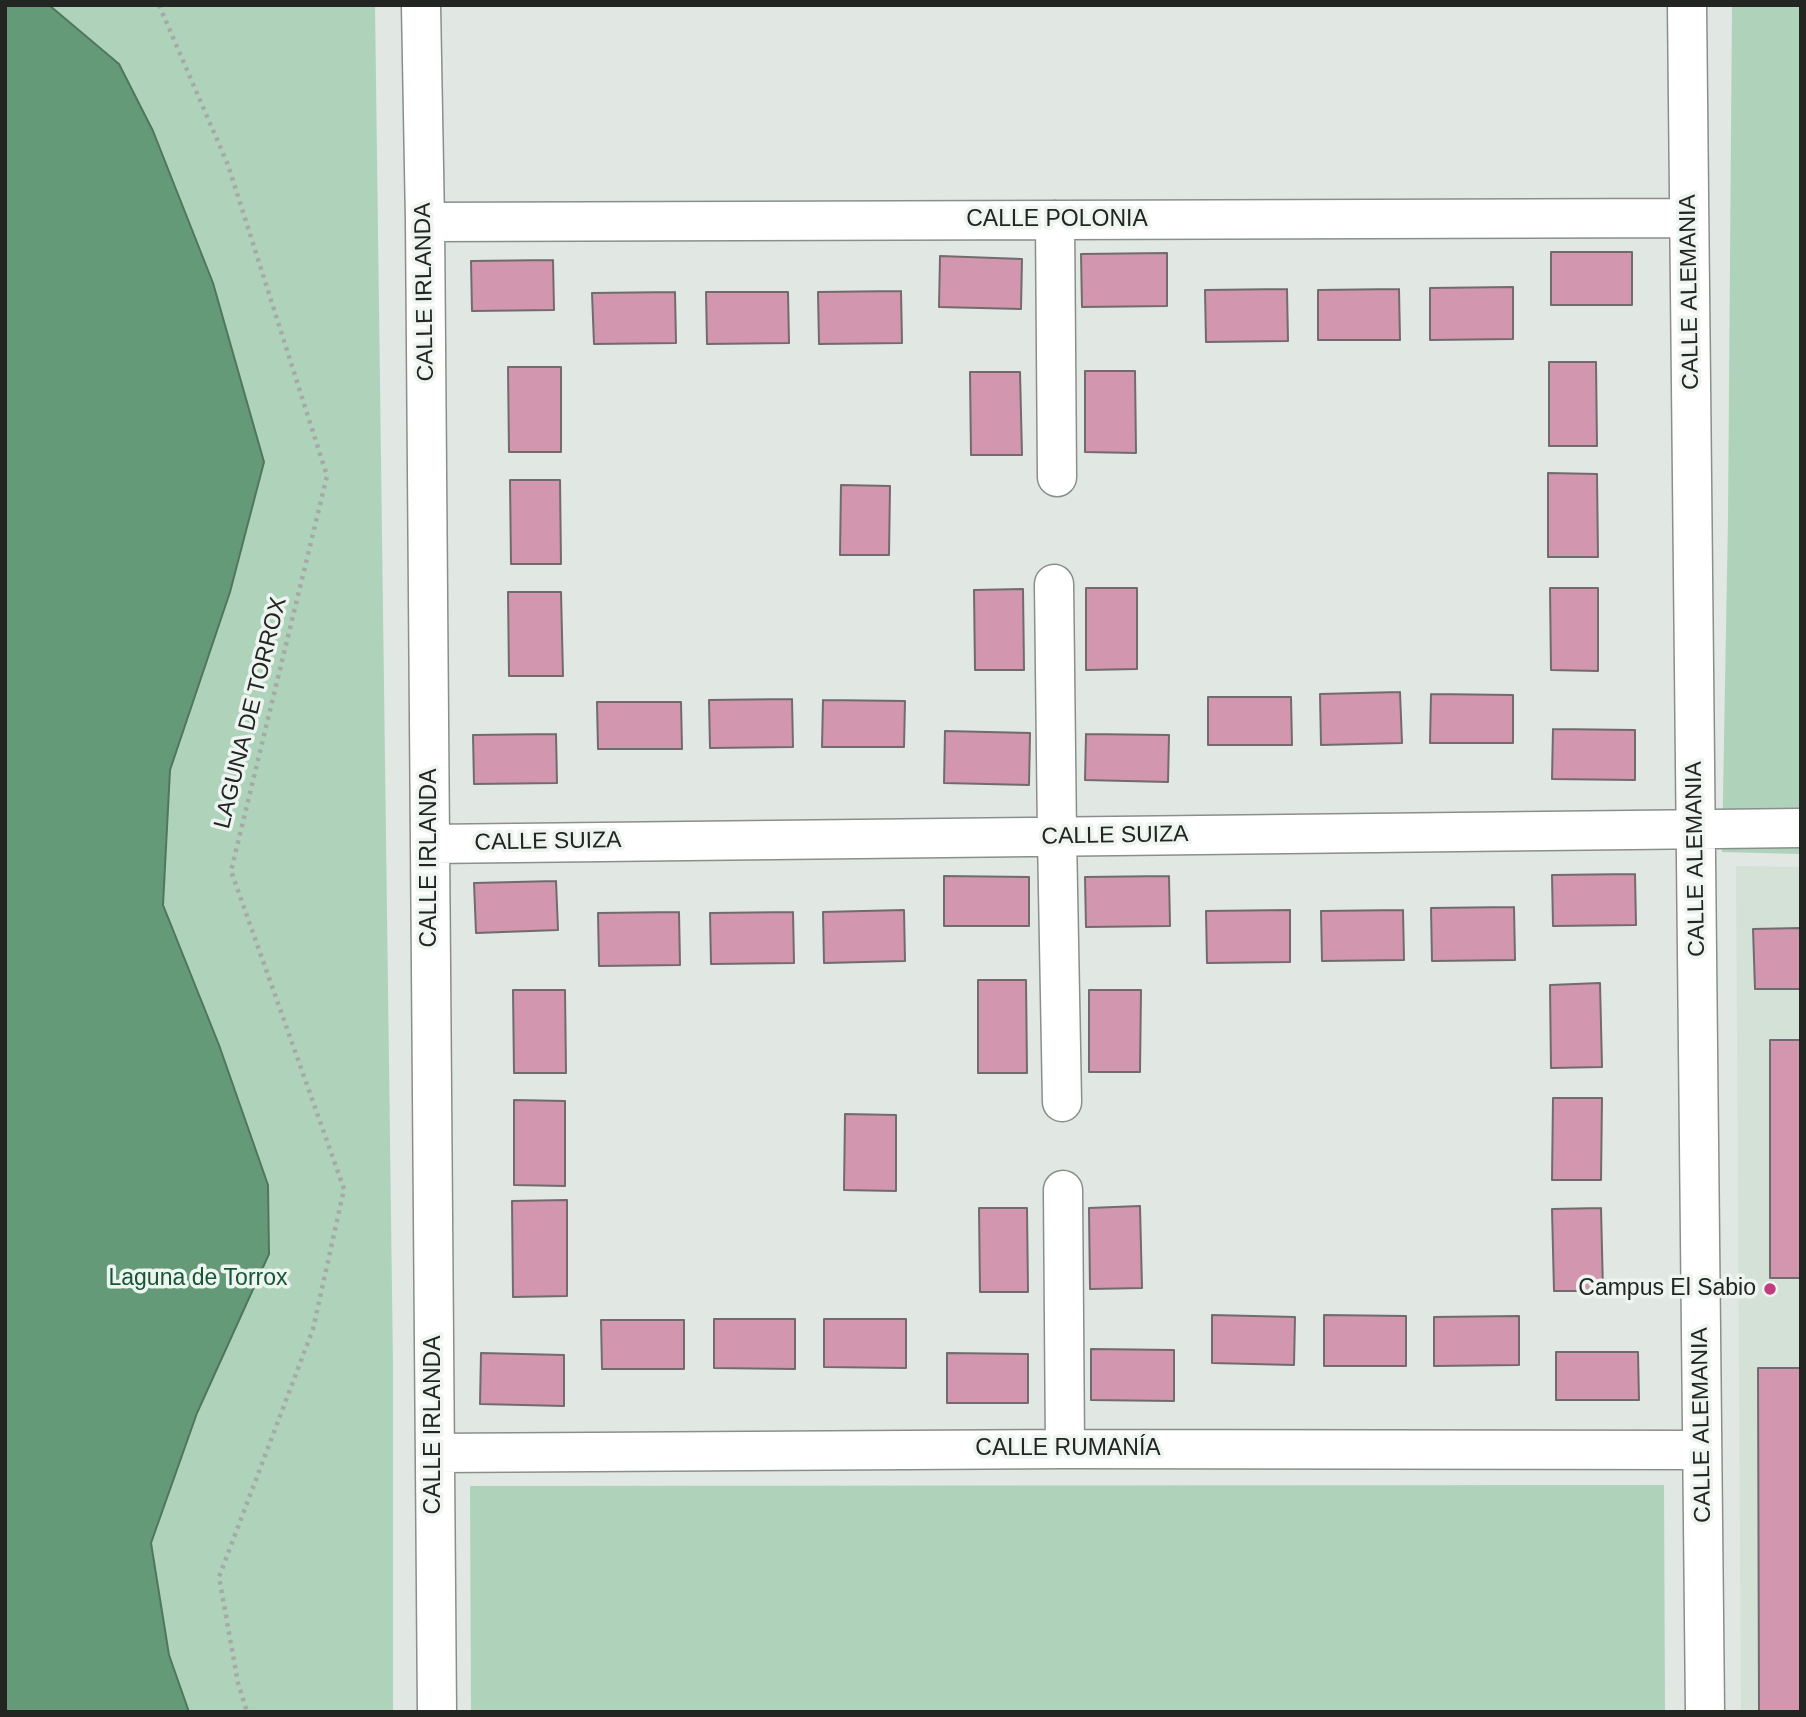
<!DOCTYPE html>
<meta charset="utf-8">
<style>
body{margin:0}
#map{position:relative;width:1806px;height:1717px;overflow:hidden;background:#e1e7e3;font-family:Arial,sans-serif}
canvas{display:block}
.frame{position:absolute;inset:0;border:7px solid #232523;pointer-events:none}
</style>
<div id="map">
<canvas width="1806" height="1717"></canvas>
<div class="frame"></div>
</div>
<script>
const c = document.querySelector('canvas').getContext('2d');
c.lineJoin = 'round';
function paint(path, color) {
  c.fillStyle = color;
  c.fill(path, 'evenodd');
}
function poly(rows) {
  const path = new Path2D();
  for (const r of rows) {
    path.moveTo(r[0], r[1]);
    for (let i = 2; i < r.length; i += 2) path.lineTo(r[i], r[i + 1]);
  }
  return path;
}
function strokePath(path, color, width, dash) {
  c.strokeStyle = color;
  c.lineWidth = width;
  c.lineCap = dash ? 'butt' : 'round';
  c.setLineDash(dash || []);
  c.stroke(path);
}
function drawText(font, color, halo, rows, align = 'center') {
  c.font = font + ' Arial,sans-serif';
  c.lineWidth = 7;
  c.setLineDash([]);
  c.textBaseline = 'middle';
  c.strokeStyle = halo;
  c.fillStyle = color;
  for (const [text, x, y, turn = 0] of rows) {
    c.save();
    c.translate(x, y);
    c.rotate((+turn || 0) * Math.PI / 180);
    c.textAlign = isNaN(turn) ? turn : align;
    if (halo) c.strokeText(text, 0, 0);
    c.fillText(text, 0, 0);
    c.restore();
  }
}
const built = poly([
 [1736,866,1801,867,1801,1712,1741,1712]
]);
const green = poly([
 [5,5,375,5,393,1367,393,1712,5,1712],
 [1732,5,1801,5,1801,854,1722,852,1728,518],
 [1664,1485,1665,1712,471,1712,470,1486]
]);
const water = poly([
 [5,5,49,5,119,64,153,131,213,283,264,462,230,592,170,770,163,905,219,1045,268,1185,269,1254,197,1413,151,1543,169,1655,189,1712,5,1712,5,5]
]);
const building = poly([
 [1551,252,1632,252,1632,305,1551,305,1551,252],
 [1167,253,1167,306,1082,307,1081,254,1167,253],
 [940,256,1022,259,1021,309,939,307,940,256],
 [553,260,554,310,472,311,471,261,553,260],
 [1513,287,1513,339,1430,340,1430,288,1513,287],
 [1287,289,1288,341,1206,342,1205,290,1287,289],
 [1399,289,1400,340,1318,340,1318,290,1399,289],
 [901,291,902,343,819,344,818,292,901,291],
 [675,292,676,343,594,344,592,293,675,292],
 [706,292,788,292,789,343,707,344,706,292],
 [1549,362,1596,362,1597,446,1549,446,1549,362],
 [508,367,561,367,561,452,509,452,508,367],
 [1085,371,1135,371,1136,453,1085,452,1085,371],
 [970,372,1020,372,1022,455,971,455,970,372],
 [1548,473,1597,474,1598,557,1548,557,1548,473],
 [510,480,560,480,561,564,511,564,510,480],
 [841,485,890,486,889,555,840,555,841,485],
 [1086,588,1137,588,1137,669,1086,670,1086,588],
 [1550,588,1598,588,1598,671,1551,670,1550,588],
 [1023,589,1024,670,975,670,974,590,1023,589],
 [508,592,561,592,563,676,509,676,508,592],
 [1400,692,1402,743,1321,745,1320,694,1400,692],
 [1431,694,1513,695,1513,743,1430,743,1431,694],
 [1208,697,1291,697,1292,745,1208,745,1208,697],
 [792,699,793,747,710,748,709,700,792,699],
 [823,700,905,701,904,747,822,747,823,700],
 [597,702,681,702,682,749,598,749,597,702],
 [1553,729,1635,730,1635,780,1552,779,1553,729],
 [945,731,1030,733,1029,785,944,783,945,731],
 [556,734,557,783,474,784,473,735,556,734],
 [1086,734,1169,735,1168,782,1085,780,1086,734],
 [1635,874,1636,925,1553,926,1552,875,1635,874],
 [944,876,1029,877,1029,926,944,926,944,876],
 [1169,876,1170,926,1086,927,1085,877,1169,876],
 [556,881,558,930,476,933,474,883,556,881],
 [1514,907,1515,960,1432,961,1431,908,1514,907],
 [904,910,905,961,824,963,823,912,904,910],
 [1290,910,1290,962,1207,963,1206,911,1290,910],
 [1403,910,1404,960,1322,961,1321,911,1403,910],
 [679,912,680,965,599,966,598,913,679,912],
 [793,912,794,963,711,964,710,913,793,912],
 [1801,928,1801,989,1755,989,1753,929,1801,928],
 [978,980,1026,980,1027,1073,978,1073,978,980],
 [1600,983,1602,1067,1551,1068,1550,985,1600,983],
 [513,990,565,990,566,1073,514,1073,513,990],
 [1089,990,1141,990,1140,1072,1089,1072,1089,990],
 [1770,1040,1801,1040,1801,1278,1770,1278,1770,1040],
 [1553,1098,1602,1098,1601,1180,1552,1180,1553,1098],
 [514,1100,565,1101,565,1186,514,1185,514,1100],
 [845,1114,896,1115,896,1191,844,1190,845,1114],
 [567,1200,567,1296,513,1297,512,1201,567,1200],
 [1140,1206,1142,1288,1090,1289,1089,1208,1140,1206],
 [979,1208,1027,1208,1028,1292,980,1292,979,1208],
 [1601,1208,1603,1291,1554,1291,1552,1209,1601,1208],
 [1212,1315,1295,1317,1294,1365,1212,1363,1212,1315],
 [1324,1315,1406,1316,1406,1366,1324,1366,1324,1315],
 [1519,1316,1519,1365,1434,1366,1434,1317,1519,1316],
 [714,1319,795,1319,795,1369,714,1368,714,1319],
 [824,1319,906,1319,906,1368,824,1367,824,1319],
 [601,1320,684,1320,684,1369,602,1369,601,1320],
 [1091,1349,1174,1350,1174,1401,1091,1400,1091,1349],
 [1556,1352,1638,1352,1639,1400,1556,1400,1556,1352],
 [481,1353,564,1355,564,1406,480,1404,481,1353],
 [947,1353,1028,1354,1028,1403,947,1403,947,1353],
 [1758,1368,1801,1368,1801,1712,1759,1712,1758,1368]
]);
const path = poly([
 [159,5,228,165,327,476,231,871,344,1189,313,1329,219,1577,238,1683,247,1712]
]);
const minor = poly([
 [421,5,425,222,437,1712],
 [1687,5,1705,1712],
 [1055,220,1057,477],
 [425,222,1689,218],
 [1054,584,1057,836,1062,1102],
 [430,844,1801,828],
 [1063,1190,1065,1449],
 [435,1453,1065,1449,1702,1450]
]);
const markers = [
 [1770,1289,7,"#c23d80"]
];
const streetNames = [
 ["CALLE POLONIA",1057,220],
 ["CALLE IRLANDA",425,292,-91],
 ["CALLE ALEMANIA",1690,292,-91],
 ["LAGUNA DE TORROX",251,713,-76],
 ["CALLE SUIZA",1115,836,-1],
 ["CALLE SUIZA",548,842,-1],
 ["CALLE IRLANDA",430,858,-90],
 ["CALLE ALEMANIA",1696,859,-91],
 ["CALLE IRLANDA",434,1425,-90],
 ["CALLE ALEMANIA",1702,1425,-91],
 ["CALLE RUMANÍA",1068,1449]
];
const parkNames = [
 ["Laguna de Torrox",198,1279]
];
const poiNames = [
 ["Campus El Sabio",1756,1289]
];
paint(built, '#d3e1d7');
paint(green, '#afd2ba');
paint(water, '#649a77');
strokePath(water, '#50775e', 2);
paint(building, '#d297af');
strokePath(building, '#726b6d', 2);
strokePath(minor, '#898f8b', 41);
strokePath(path, '#a5aaa6', 4.5, [3.5, 5]);
strokePath(minor, '#fff', 38);
for (const [x, y, r, color] of markers) {
  const dot = new Path2D();
  dot.arc(x, y, r, 0, 2 * Math.PI);
  c.fillStyle = color;
  c.fill(dot);
  strokePath(dot, '#eef4f0', 2.5);
}
drawText('23px', '#232523', '#eef4f0', streetNames);
drawText('23px', '#165634', '#eef4f0', parkNames);
drawText('23px', '#232523', '#eef4f0', poiNames, 'right');
</script>
